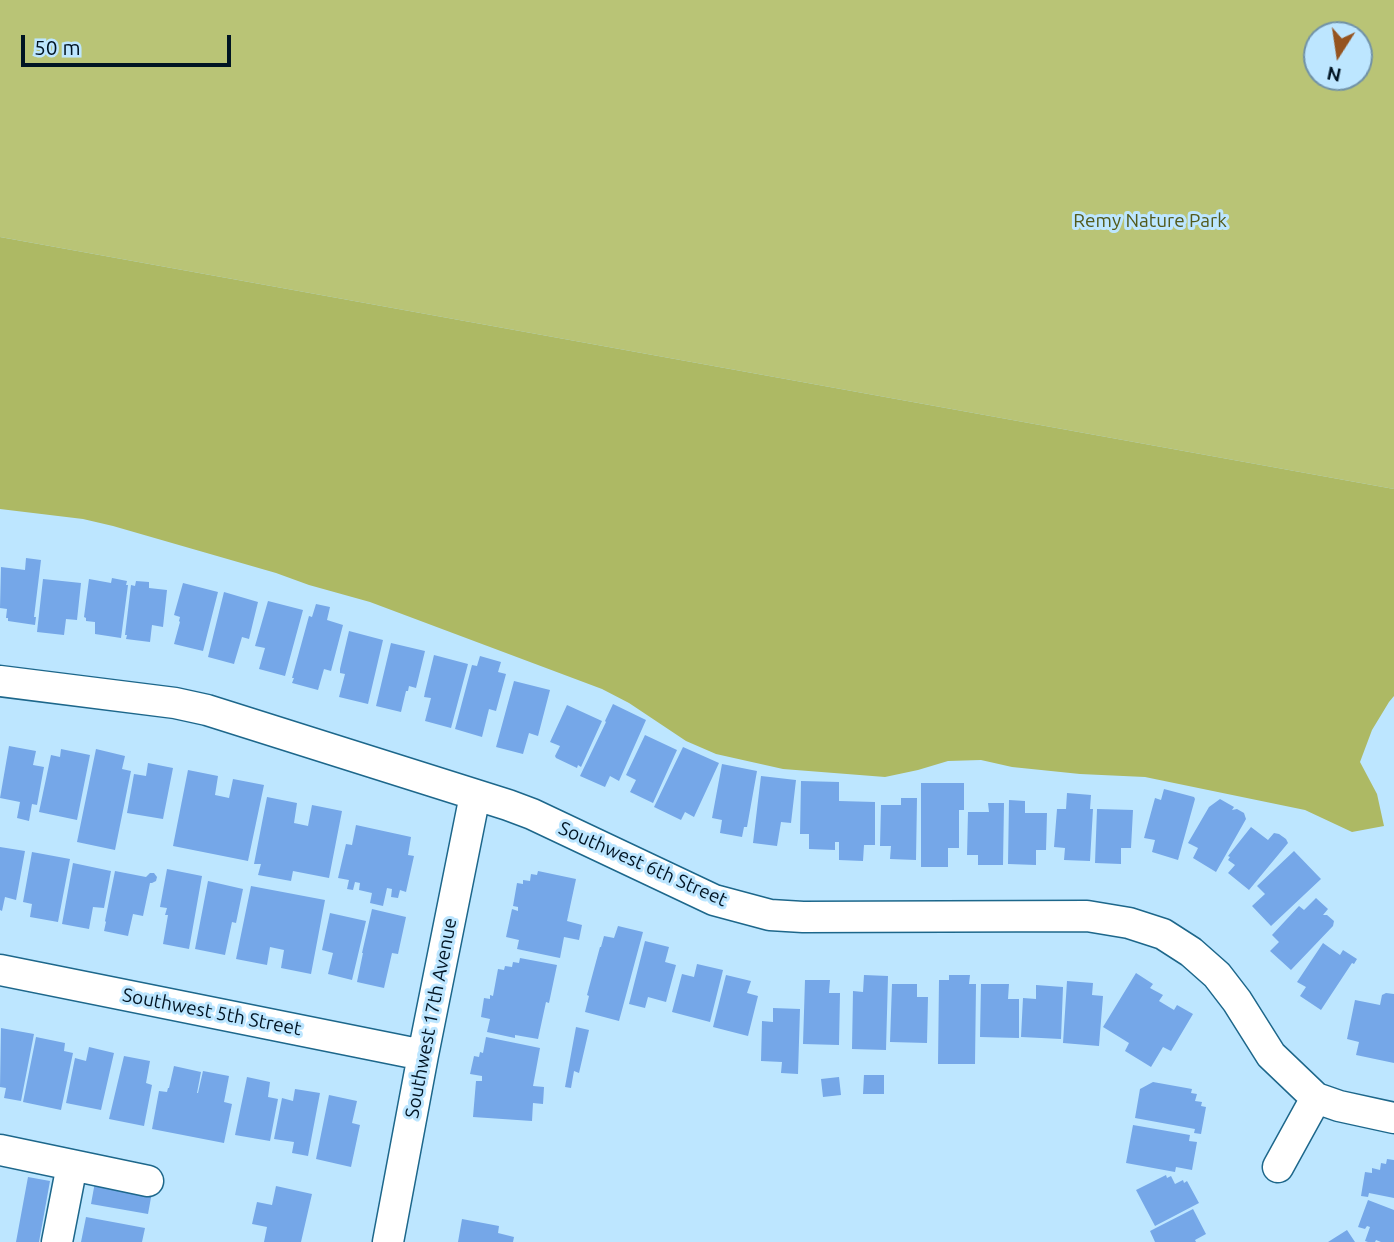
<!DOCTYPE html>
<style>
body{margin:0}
#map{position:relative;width:1394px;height:1242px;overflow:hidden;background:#bde6ff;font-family:Ubuntu,sans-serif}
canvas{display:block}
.north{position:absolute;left:1303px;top:21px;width:70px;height:70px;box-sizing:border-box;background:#bde6ff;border:2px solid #7192a7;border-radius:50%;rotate:192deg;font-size:19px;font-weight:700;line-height:28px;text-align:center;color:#001423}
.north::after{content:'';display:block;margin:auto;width:24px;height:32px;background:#955420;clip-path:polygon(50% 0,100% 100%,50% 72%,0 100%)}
.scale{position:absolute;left:21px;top:35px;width:210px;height:32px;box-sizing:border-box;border:4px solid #001423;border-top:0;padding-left:9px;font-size:21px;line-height:24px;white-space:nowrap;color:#001423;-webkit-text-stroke:5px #bde6ff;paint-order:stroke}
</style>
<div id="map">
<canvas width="1394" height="1242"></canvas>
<div class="north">N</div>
<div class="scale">50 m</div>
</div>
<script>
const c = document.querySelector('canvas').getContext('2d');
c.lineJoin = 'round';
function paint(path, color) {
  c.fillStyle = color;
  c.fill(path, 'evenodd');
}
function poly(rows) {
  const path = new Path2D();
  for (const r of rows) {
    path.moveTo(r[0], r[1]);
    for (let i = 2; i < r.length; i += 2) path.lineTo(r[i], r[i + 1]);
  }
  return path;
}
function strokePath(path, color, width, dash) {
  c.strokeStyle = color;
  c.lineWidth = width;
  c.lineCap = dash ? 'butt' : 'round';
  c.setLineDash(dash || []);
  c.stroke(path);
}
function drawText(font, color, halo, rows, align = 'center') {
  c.font = font + ' Ubuntu,sans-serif';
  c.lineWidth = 6;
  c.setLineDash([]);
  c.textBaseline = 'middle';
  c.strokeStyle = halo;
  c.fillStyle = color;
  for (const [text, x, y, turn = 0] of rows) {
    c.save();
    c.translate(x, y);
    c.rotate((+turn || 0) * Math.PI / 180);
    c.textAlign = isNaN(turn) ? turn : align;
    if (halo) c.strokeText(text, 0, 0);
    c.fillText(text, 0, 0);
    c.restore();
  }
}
const green = poly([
 [0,0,1394,0,1394,489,0,237],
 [1317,35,1359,35,1359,77,1317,77]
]);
const forest = poly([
 [0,237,1394,489,1394,696,1389,702,1372,730,1360,762,1377,794,1384,826,1352,832,1305,810,1145,777,1080,774,1012,767,981,760,948,761,918,770,885,777,783,769,716,754,686,741,629,703,602,689,370,602,309,585,276,573,113,526,83,519,0,509]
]);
const building = poly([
 [26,558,41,560,34,617,36,617,35,625,8,621,8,618,6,618,7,609,0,608,1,567,25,570],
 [112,578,127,581,126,585,128,585,121,638,95,634,95,622,86,621,86,618,84,617,89,579,111,583],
 [43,579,81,583,77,620,66,619,64,635,37,632],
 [136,581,149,582,149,588,167,590,163,627,152,625,150,642,126,639,127,635,125,635,131,585,135,586],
 [183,583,218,592,203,651,174,644,180,622,179,621,180,617,174,615],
 [224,592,258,602,249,639,242,637,234,664,208,657],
 [268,601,303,610,285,676,259,669,265,648,255,646],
 [316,604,330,607,327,620,343,625,331,671,324,669,318,690,292,683,294,678,292,678,309,616,312,617],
 [349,631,383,640,368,704,339,697,345,674,340,673,340,669],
 [391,643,425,651,416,688,409,686,408,691,406,691,401,712,376,706],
 [434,655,468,664,451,728,425,721,431,698,424,697,425,692],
 [480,656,501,662,498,672,506,674,496,711,489,709,482,737,455,729,472,665,477,666],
 [514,681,550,690,538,736,529,733,523,754,496,747],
 [613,704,646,720,619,781,610,776,605,787,580,776,606,722,605,721],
 [567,705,602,721,581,767,578,765,577,768,556,758,555,756,560,746,550,742],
 [645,735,677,750,653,803,630,792,636,780,626,775],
 [9,746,36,751,33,765,44,767,37,805,32,804,29,821,17,818,20,802,0,798],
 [683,747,719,763,694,817,685,812,681,820,654,807],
 [61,749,90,755,77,820,39,812,51,755,60,757],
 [96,749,125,756,122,769,131,771,115,850,77,842],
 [148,763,173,768,163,819,127,813,134,774,146,776],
 [722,764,757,771,747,827,744,827,742,837,720,833,722,820,712,818],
 [188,770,218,776,215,795,229,798,233,779,264,785,248,861,173,846],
 [761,776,796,780,791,823,781,822,777,846,753,843],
 [801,781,839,782,839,801,875,802,875,845,864,845,863,861,839,860,839,842,835,842,835,850,809,849,809,834,800,834],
 [921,783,964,783,964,810,959,810,959,848,948,848,948,867,921,867],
 [1164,789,1194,797,1195,799,1178,860,1152,852,1155,840,1144,838,1155,798,1161,800],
 [1067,793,1091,795,1090,809,1093,809,1090,861,1064,860,1065,848,1054,847,1057,809,1066,809],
 [267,797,297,803,294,823,308,826,312,805,342,811,329,878,293,871,291,881,258,875,261,864,254,864],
 [901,798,917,798,916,860,890,859,891,846,880,846,881,805,901,805],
 [1220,799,1234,807,1232,810,1237,809,1244,813,1246,819,1216,872,1193,858,1198,848,1188,843,1209,807],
 [1009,800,1025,801,1025,813,1047,813,1046,850,1036,850,1036,865,1008,864],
 [988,803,1004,803,1003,865,978,865,978,855,967,855,968,812,989,812],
 [1097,809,1133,810,1131,848,1121,848,1121,864,1095,863],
 [356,825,411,837,408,855,414,856,406,892,400,890,398,898,391,897,392,889,387,888,383,906,370,903,372,893,359,890,360,883,355,882,353,890,347,889,349,880,338,878,346,844,352,845],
 [1251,827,1268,840,1274,833,1279,834,1286,839,1288,843,1249,890,1228,873,1235,865,1228,860,1230,857,1228,856],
 [0,847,25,851,16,900,5,897,2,911,0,910],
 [1294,851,1321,879,1271,926,1252,906,1265,894,1257,886],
 [32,852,70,859,58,922,30,917,32,904,23,902],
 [73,863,111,871,104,908,93,907,89,929,62,924],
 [167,869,202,876,189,949,163,944,168,915,165,915,167,908,160,907],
 [115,871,146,877,150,873,154,873,157,877,156,881,152,883,150,883,143,916,133,914,128,936,104,931,106,922,105,921],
 [538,871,576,879,567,921,582,925,579,940,564,937,560,958,517,949,519,940,506,937,512,909,518,911,518,907,513,906,517,883,523,884,523,880,530,881,531,874,537,875],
 [208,881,243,889,236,923,232,922,225,955,195,949],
 [251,886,325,900,311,974,281,968,284,950,270,947,267,965,236,959],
 [1316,898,1328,909,1323,915,1327,915,1334,921,1333,926,1291,970,1270,951,1279,942,1272,935,1299,906,1304,910],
 [372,909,406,917,398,954,392,953,384,988,357,982,363,953,362,953],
 [330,913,366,921,352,980,328,974,333,953,322,950],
 [618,926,643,932,619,1021,585,1012,589,996,587,995,600,947,601,947,604,936,614,938],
 [645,941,669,947,665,962,676,965,666,1002,648,997,645,1008,629,1004],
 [1323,943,1340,955,1343,950,1357,959,1354,964,1352,963,1321,1010,1300,996,1306,987,1297,982],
 [520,958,557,965,549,1003,546,1002,538,1039,515,1035,515,1038,487,1032,490,1019,481,1017,484,998,490,999,490,995,493,996,498,969,504,970,505,966,512,967,513,962,519,963],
 [697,964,723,970,710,1022,672,1012,682,974,694,977],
 [1136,973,1153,984,1150,988,1163,995,1159,1001,1174,1010,1177,1005,1193,1014,1171,1051,1163,1047,1151,1067,1125,1051,1129,1043,1103,1027],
 [726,975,751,981,747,993,758,996,748,1036,713,1027],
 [864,975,888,976,886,1050,852,1049,853,991,863,992],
 [949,975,970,975,969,984,976,984,975,1064,938,1064,939,980,949,980],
 [805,980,830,980,829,993,840,993,839,1045,803,1044],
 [1067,981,1093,983,1092,995,1103,996,1099,1046,1063,1043],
 [892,984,917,984,917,997,928,997,927,1043,890,1042],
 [981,984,1009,984,1008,999,1019,999,1019,1038,980,1037],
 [1036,985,1063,987,1061,1039,1021,1037,1023,998,1036,999],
 [1386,993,1394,994,1394,1063,1356,1055,1359,1042,1347,1039,1355,1000,1380,1005,1382,995],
 [773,1008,800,1009,798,1074,781,1073,782,1062,761,1061,762,1021,773,1022],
 [576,1027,589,1030,579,1073,574,1071,571,1088,565,1087],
 [1,1028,34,1034,21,1101,4,1098,6,1088,0,1087],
 [36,1037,65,1043,64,1051,73,1053,61,1110,23,1102],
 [486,1037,540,1048,533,1086,544,1087,543,1104,533,1103,532,1121,473,1117,476,1081,482,1081,482,1076,470,1074,474,1056,479,1057,480,1052,483,1053],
 [89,1047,114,1053,101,1110,66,1103,75,1058,86,1061],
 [124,1056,150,1061,146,1083,152,1085,144,1126,109,1119],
 [174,1066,201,1072,197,1093,198,1093,203,1071,229,1076,224,1102,232,1104,224,1143,152,1129,159,1091,167,1092,168,1088,169,1088],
 [864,1075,884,1075,884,1094,863,1094],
 [247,1077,270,1082,268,1097,278,1099,270,1141,235,1135],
 [839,1077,841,1095,823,1097,821,1079],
 [1153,1082,1192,1089,1191,1093,1197,1094,1195,1101,1202,1102,1201,1106,1206,1107,1201,1134,1194,1133,1195,1129,1135,1118,1140,1089],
 [295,1089,320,1093,308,1156,292,1153,294,1142,274,1139,282,1098,293,1101],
 [329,1095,357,1101,352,1123,360,1125,351,1167,316,1159],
 [1133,1125,1190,1135,1189,1141,1197,1142,1192,1170,1176,1167,1175,1172,1126,1163],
 [1387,1159,1394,1160,1394,1198,1369,1193,1368,1197,1361,1196,1365,1172,1372,1173,1372,1168,1380,1170,1381,1163,1386,1164],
 [1166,1175,1167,1178,1171,1176,1175,1184,1183,1180,1184,1183,1187,1181,1199,1203,1155,1226,1136,1190],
 [28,1177,50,1181,39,1242,16,1242],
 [95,1182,152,1192,148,1214,91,1204],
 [276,1186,312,1194,301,1242,264,1242,267,1227,252,1224,257,1202,272,1205],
 [1368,1200,1394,1210,1394,1242,1381,1242,1376,1240,1375,1242,1368,1242,1365,1241,1370,1227,1367,1226,1365,1229,1358,1227],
 [1193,1209,1206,1234,1195,1240,1196,1242,1155,1242,1150,1231],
 [86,1217,145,1228,142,1242,81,1242],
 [462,1219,499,1226,498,1233,514,1237,513,1242,458,1242],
 [1347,1230,1355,1242,1328,1242]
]);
const minor = poly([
 [0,681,175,703,207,710,508,805,532,814,714,900,770,915,803,917,1087,916,1129,923,1163,934,1191,952,1217,975,1237,1001,1271,1055,1316,1098,1339,1106,1394,1118],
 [0,970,423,1055],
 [0,1150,148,1181],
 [1278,1167,1316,1098],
 [57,1242,72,1165],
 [388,1242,423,1055,475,795]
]);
const parkNames = [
 ["Remy Nature Park",1150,221]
];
const streetNames = [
 ["Southwest 6th Street",643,864,24],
 ["Southwest 5th Street",212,1012,11],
 ["Southwest 17th Avenue",431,1018,-79]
];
paint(green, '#b9c476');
paint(forest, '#adb964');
paint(building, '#75a7e8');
strokePath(minor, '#1d678b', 33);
strokePath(minor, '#fff', 30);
drawText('19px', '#52591b', '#bde6ff', parkNames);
drawText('19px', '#001423', '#bde6ff', streetNames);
</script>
